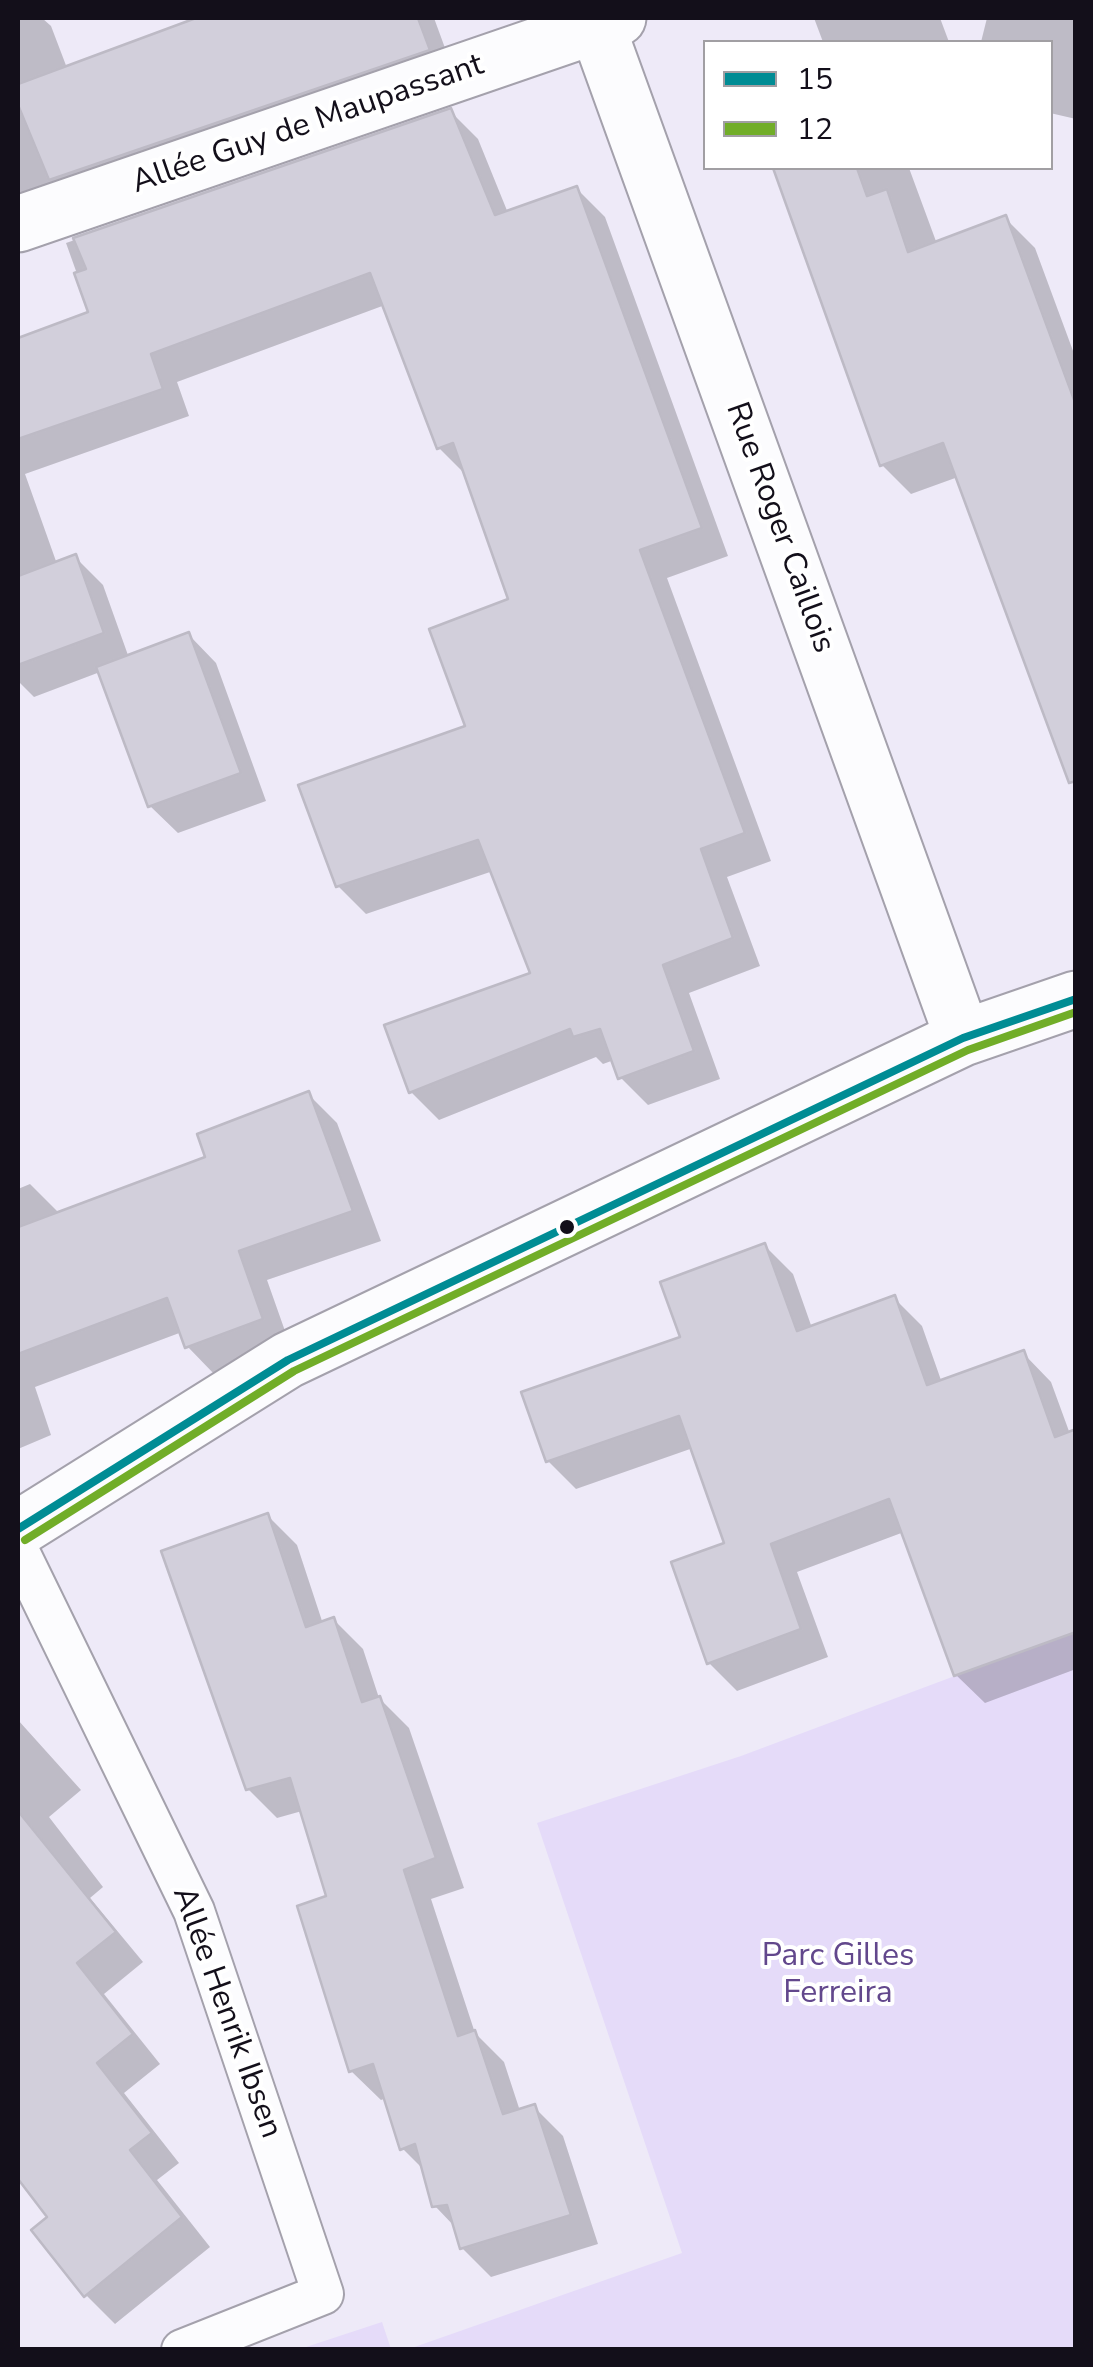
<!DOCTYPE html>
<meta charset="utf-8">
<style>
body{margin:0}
#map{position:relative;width:1093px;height:2367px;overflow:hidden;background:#eeeaf8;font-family:"Nunito Sans",sans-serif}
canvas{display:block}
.frame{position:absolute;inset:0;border:20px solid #130f1a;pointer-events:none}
.legend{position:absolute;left:703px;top:40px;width:350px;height:130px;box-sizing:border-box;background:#fff;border:2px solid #a19fa3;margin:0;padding:12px 18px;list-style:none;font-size:30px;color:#130f1a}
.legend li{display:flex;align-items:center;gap:20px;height:50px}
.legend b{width:50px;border:2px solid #a19fa3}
</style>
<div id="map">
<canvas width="1093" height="2367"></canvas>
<div class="frame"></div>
<ul class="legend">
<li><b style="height:12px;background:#008c94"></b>15</li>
<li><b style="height:12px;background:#71ad28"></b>12</li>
</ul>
</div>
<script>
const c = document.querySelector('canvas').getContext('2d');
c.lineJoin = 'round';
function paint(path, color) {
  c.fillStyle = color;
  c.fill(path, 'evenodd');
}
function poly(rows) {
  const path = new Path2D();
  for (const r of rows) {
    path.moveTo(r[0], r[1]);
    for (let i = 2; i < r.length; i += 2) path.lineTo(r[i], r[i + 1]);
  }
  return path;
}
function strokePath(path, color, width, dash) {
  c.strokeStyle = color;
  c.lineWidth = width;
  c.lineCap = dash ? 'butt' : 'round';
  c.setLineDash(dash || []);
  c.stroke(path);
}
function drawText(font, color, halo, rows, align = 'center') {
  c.font = font + ' "Nunito Sans",sans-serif';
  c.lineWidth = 8;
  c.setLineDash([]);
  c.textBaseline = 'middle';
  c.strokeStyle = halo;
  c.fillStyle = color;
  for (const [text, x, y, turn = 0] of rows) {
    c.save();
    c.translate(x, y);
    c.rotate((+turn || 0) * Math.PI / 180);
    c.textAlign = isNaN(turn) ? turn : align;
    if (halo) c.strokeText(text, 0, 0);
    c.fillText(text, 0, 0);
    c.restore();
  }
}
const green = poly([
 [1075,1631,1075,2349,406,2350,682,2253,537,1823,741,1756],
 [382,2322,391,2349,300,2349]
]);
const shadow = poly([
 [18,18,42,18,51,26,67,68,199,18,434,18,456,78,18,230],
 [814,18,940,18,949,42,823,42],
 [987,18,1076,18,1076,119,1050,113,1050,42,981,42],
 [450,111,478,139,508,213,577,189,605,217,728,556,667,578,771,861,727,877,760,966,689,993,720,1079,648,1105,620,1077,614,1060,603,1064,596,1057,439,1120,411,1092,534,975,493,871,366,914,338,886,468,727,511,600,467,476,439,448,385,305,177,382,189,416,25,474,57,564,75,557,103,585,129,658,189,635,216,663,266,801,178,833,150,806,100,672,34,697,18,681,18,340,91,313,66,243],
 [774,168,909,168,937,244,1005,218,1035,248,1076,359,1076,747,958,477,911,494,882,465],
 [308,1094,337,1123,381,1241,267,1280,291,1348,216,1376,187,1346,182,1332,35,1387,51,1435,18,1449,18,1189,30,1184,60,1214,209,1159],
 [765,1246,793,1274,812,1328,894,1298,922,1326,942,1383,1023,1353,1051,1382,1070,1434,1076,1432,1076,1669,985,1703,956,1675,904,1532,797,1572,828,1657,737,1691,709,1663,727,1545,693,1448,576,1489,548,1461,684,1339],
 [268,1516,297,1545,323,1624,334,1620,363,1649,379,1698,409,1728,464,1888,431,1899,475,2033,504,2062,520,2111,534,2107,563,2136,598,2244,491,2277,462,2248,456,2228,435,2206,425,2171,402,2148,386,2098,381,2100,351,2071,329,1898,302,1811,277,1818,248,1789],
 [18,1720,81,1790,49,1817,103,1887,90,1898,143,1962,104,1994,160,2064,124,2093,179,2163,157,2180,210,2247,115,2324,86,2295,51,2217,18,2175,18,2131,33,2119,18,2099]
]);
const building = poly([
 [196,18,418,18,430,50,49,180,18,105,18,84,196,18],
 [451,108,495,215,577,186,702,528,640,550,745,833,701,849,733,938,663,965,694,1051,618,1079,600,1029,573,1037,570,1029,409,1093,384,1025,530,973,478,840,336,887,298,785,465,726,429,629,508,599,453,443,437,449,370,273,151,354,163,389,18,439,18,338,88,312,74,273,86,269,73,238,451,108],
 [773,168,857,168,867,196,887,189,908,252,1006,215,1076,405,1076,781,1069,783,943,443,880,466,773,168],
 [76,554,104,633,18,665,18,576,76,554],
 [189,632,241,773,148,807,96,667,189,632],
 [309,1091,353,1211,239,1251,263,1319,185,1348,167,1298,18,1354,18,1227,205,1157,197,1134,309,1091],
 [765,1243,797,1331,895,1295,927,1385,1024,1350,1055,1437,1076,1429,1076,1632,954,1676,889,1499,771,1544,801,1629,707,1664,671,1562,724,1543,679,1416,546,1462,521,1392,680,1337,660,1282,765,1243],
 [268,1513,306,1627,334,1617,362,1702,380,1696,436,1858,404,1870,458,2036,475,2030,503,2114,535,2104,571,2215,460,2249,447,2205,432,2207,415,2144,400,2150,373,2064,349,2072,297,1906,326,1896,290,1778,246,1790,161,1551,268,1513],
 [18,1811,116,1932,77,1963,133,2034,97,2063,152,2133,130,2150,182,2217,84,2297,31,2230,47,2217,18,2179,18,1811]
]);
const lane = poly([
 [18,1550,194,1911,323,2294,182,2350]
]);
const street = poly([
 [594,18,963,1038],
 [18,224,618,18],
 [18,1529,288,1360,963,1038,1076,999]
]);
const bus1 = poly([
 [18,1529,288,1360,963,1038,1076,999]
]);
const bus2 = poly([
 [25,1540,294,1371,968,1050,1076,1012]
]);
const markers = [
 [567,1227,9,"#130f1a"]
];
const streetNames = [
 ["Allée Guy de Maupassant",308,125,-19],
 ["Rue Roger Caillois",779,528,70],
 ["Allée Henrik Ibsen",226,2013,70]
];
const parkNames = [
 ["Parc Gilles",838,1957],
 ["Ferreira",838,1994]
];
paint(green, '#e5dbf9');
paint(shadow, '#0003');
paint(building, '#d2cfdb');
strokePath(building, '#bdbac5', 2.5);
strokePath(lane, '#a4a1ac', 44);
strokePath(street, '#a4a1ac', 59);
strokePath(lane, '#fcfcfe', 40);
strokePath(street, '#fcfcfe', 55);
strokePath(bus1, '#008c94', 8);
strokePath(bus2, '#71ad28', 8);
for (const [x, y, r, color] of markers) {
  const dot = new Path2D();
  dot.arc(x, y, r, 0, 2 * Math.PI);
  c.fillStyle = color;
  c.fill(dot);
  strokePath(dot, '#fff', 4);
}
drawText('32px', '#130f1a', '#fff', streetNames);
drawText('32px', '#62478c', '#fff', parkNames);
</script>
